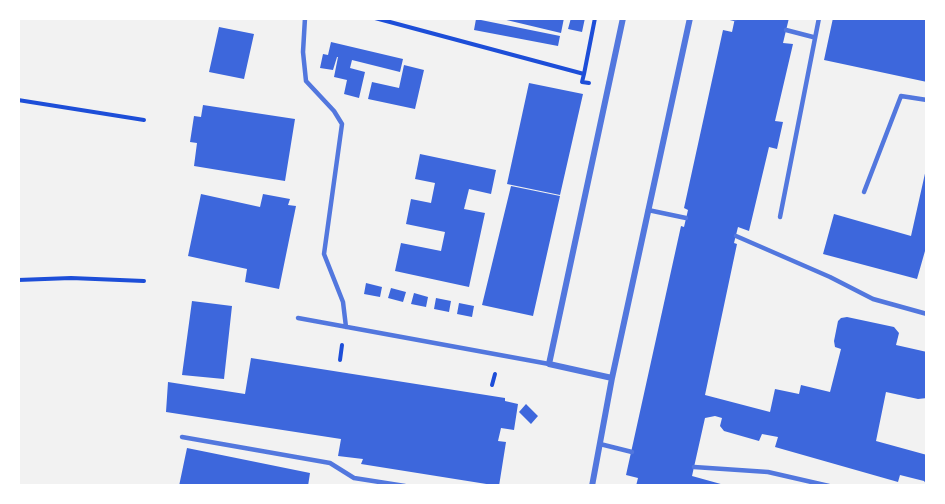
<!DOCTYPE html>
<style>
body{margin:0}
#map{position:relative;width:945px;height:504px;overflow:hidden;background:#f2f2f2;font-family:Cabin,sans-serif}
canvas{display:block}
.frame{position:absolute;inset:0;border:20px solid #fff;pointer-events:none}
</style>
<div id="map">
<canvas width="945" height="504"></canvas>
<div class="frame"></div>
</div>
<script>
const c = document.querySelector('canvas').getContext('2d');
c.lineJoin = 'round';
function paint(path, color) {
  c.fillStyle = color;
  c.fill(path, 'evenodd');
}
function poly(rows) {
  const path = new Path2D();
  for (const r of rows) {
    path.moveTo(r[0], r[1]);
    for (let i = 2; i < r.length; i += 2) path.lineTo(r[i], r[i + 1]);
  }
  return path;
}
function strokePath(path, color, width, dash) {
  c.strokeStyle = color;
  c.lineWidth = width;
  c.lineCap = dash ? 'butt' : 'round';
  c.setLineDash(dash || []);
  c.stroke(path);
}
const building = poly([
 [498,18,564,18,561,33],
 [571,18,585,18,582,32,568,29],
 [735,18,789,18,783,43,793,44,775,121,783,122,777,149,769,147,749,231,738,227,734,243,737,244,705,395,770,412,775,389,799,394,801,385,830,392,841,349,835,347,834,341,838,321,841,318,847,317,894,327,899,333,896,345,927,352,927,398,918,399,886,392,876,441,927,455,927,485,924,481,900,475,898,482,775,447,778,437,762,434,759,441,724,431,720,426,722,418,715,416,705,418,692,476,728,486,636,486,638,478,626,475,681,226,684,227,688,210,684,208,723,30,732,32],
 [833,18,927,18,927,82,824,60],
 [476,19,560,36,558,46,474,30],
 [219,27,254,34,244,79,209,72],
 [331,42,403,59,400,72,352,60,350,68,365,72,359,98,344,94,347,80,334,77,338,57,337,57,333,70,320,68,323,54,328,55],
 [404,65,424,70,415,109,368,99,372,82,399,88],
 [529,83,583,94,560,195,507,184],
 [203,105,295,119,285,181,194,166,197,143,190,142,194,116,201,117],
 [420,154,496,170,491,194,469,189,464,209,485,213,469,287,395,271,401,243,441,251,445,232,406,224,411,199,431,203,435,183,415,179],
 [926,169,927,244,917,279,823,254,834,214,911,236],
 [511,186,560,196,533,316,482,305],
 [201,194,260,207,263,194,290,199,288,205,296,206,279,289,245,282,247,269,188,256],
 [366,283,382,287,380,297,364,294],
 [391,288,406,292,403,302,388,298],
 [414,293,428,297,426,307,411,304],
 [436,298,451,301,449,312,434,309],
 [192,301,232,306,224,379,182,375],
 [459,303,474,306,472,317,457,314],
 [251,358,486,395,505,398,505,401,518,404,514,430,501,428,498,441,506,442,499,486,361,464,363,459,338,456,341,439,166,412,168,382,245,394],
 [526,404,538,416,531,424,519,412],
 [187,448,310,473,308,486,179,486]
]);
const path = poly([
 [375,18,584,74,595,18],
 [584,74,582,82,589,83],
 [18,100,144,120],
 [18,280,71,278,144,281],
 [340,360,342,345],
 [492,385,495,374]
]);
const service = poly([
 [305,18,303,52,306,81,334,111,342,124,324,254,343,302,346,327],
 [731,18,735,19],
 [786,30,813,37],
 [864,192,901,96,927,100],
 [648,210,686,218],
 [780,217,819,18],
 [736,236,830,277,873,299,927,314],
 [298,318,549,364],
 [182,437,330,463,354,478,405,486],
 [600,444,632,452],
 [694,467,768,472,829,486]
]);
const minor = poly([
 [612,378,549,364,623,18],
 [592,486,612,378,690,18]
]);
paint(building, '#3d67dc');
strokePath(path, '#1d4ed8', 4);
strokePath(service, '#5277de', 4.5);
strokePath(minor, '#5277de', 6);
</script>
